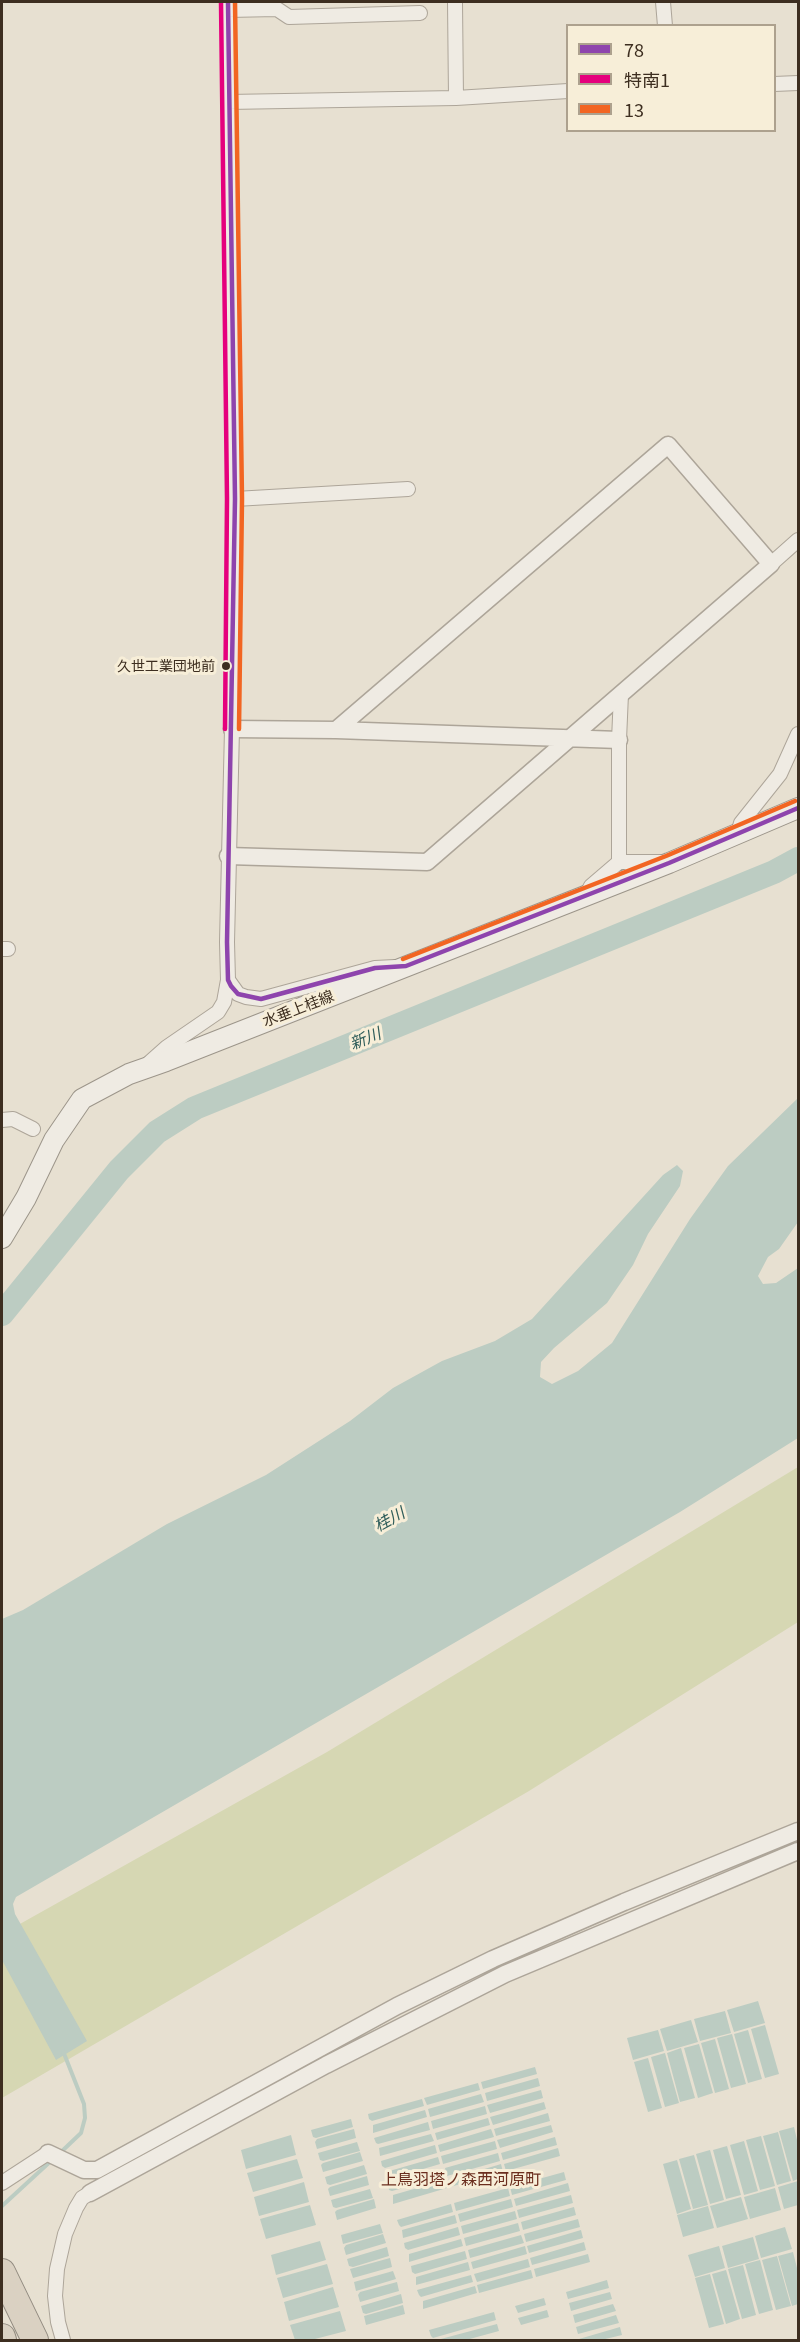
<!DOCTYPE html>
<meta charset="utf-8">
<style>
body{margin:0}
#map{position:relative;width:800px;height:2342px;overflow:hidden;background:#e7e0d1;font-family:Georgia,"Noto Sans JP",serif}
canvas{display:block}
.frame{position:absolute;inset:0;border:3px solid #3d2e20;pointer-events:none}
.legend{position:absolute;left:566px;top:24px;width:210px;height:108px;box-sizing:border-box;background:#f7eed8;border:2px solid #ada18e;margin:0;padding:8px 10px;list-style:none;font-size:18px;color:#3d2e20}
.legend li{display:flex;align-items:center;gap:12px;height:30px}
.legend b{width:30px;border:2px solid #ada18e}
</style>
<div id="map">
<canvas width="800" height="2342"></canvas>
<div class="frame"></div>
<ul class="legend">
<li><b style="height:8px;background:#8e44ad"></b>78</li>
<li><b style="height:8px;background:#e5007d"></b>特南1</li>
<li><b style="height:8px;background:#f26522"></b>13</li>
</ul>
</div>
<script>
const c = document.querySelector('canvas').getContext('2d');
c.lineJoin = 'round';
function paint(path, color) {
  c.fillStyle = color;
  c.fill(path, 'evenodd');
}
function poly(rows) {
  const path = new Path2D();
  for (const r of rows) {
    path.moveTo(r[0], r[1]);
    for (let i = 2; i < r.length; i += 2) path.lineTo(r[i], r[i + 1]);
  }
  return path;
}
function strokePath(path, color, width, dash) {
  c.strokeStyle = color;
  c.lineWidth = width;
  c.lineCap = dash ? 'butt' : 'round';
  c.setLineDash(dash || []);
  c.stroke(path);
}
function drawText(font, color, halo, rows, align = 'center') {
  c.font = font + ' Georgia,"Noto Sans JP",serif';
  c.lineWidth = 6;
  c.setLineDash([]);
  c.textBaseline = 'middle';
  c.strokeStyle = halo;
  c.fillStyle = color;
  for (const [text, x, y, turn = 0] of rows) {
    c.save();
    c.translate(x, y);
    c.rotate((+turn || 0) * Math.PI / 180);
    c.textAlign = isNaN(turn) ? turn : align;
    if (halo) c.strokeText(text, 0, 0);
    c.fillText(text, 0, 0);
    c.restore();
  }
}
const green = poly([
 [798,1467,798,1622,529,1791,2,2098,2,1934,327,1752]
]);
const water = poly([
 [798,1098,798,1222,779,1249,768,1257,758,1276,763,1284,776,1283,798,1268,798,1438,680,1512,16,1897,13,1904,15,1914,87,2041,56,2060,2,1960,2,1619,23,1610,167,1524,266,1475,350,1421,393,1388,442,1361,495,1341,532,1319,663,1175,677,1165,683,1171,680,1186,648,1234,633,1265,607,1303,554,1348,541,1362,540,1377,552,1384,578,1371,612,1343,690,1219,728,1166],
 [758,2001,765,2023,734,2032,727,2010],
 [725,2011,731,2033,700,2041,694,2019],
 [691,2020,698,2042,667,2051,660,2029],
 [765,2025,779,2074,765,2078,751,2029],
 [658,2030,664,2051,633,2060,627,2038],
 [748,2030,762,2079,748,2083,734,2034],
 [732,2034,746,2084,731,2088,717,2038],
 [715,2039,729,2089,715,2093,701,2043],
 [699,2044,713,2093,698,2098,684,2048],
 [681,2048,695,2098,680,2102,667,2053],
 [665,2053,679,2103,665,2107,651,2057],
 [648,2058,662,2108,648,2112,634,2062],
 [535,2067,537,2074,483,2089,481,2082],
 [538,2078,540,2086,487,2101,485,2093],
 [478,2083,480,2090,427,2105,424,2098],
 [541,2090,543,2098,490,2113,487,2105],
 [481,2094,484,2102,430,2117,428,2109],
 [422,2099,424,2106,372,2121,369,2119,368,2114],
 [544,2102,546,2109,493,2125,490,2117],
 [485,2106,487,2114,433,2129,431,2121],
 [425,2110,427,2117,373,2133,373,2125],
 [548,2113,550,2121,496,2136,494,2129],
 [488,2118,490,2125,437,2140,435,2133],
 [351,2119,353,2127,316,2138,313,2137,311,2130],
 [428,2122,430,2130,378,2144,376,2143,374,2138],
 [551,2125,553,2132,500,2148,497,2140],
 [794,2127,798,2144,798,2179,793,2181,779,2131],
 [354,2129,356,2138,317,2149,315,2142,317,2139],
 [491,2129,494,2137,440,2152,438,2145],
 [778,2132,791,2181,777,2185,763,2136],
 [431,2134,434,2141,380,2156,379,2148],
 [291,2135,296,2155,246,2169,241,2150],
 [761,2136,775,2186,760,2190,746,2140],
 [555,2137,557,2145,503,2160,501,2153],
 [495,2141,497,2149,443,2164,441,2156],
 [744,2141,758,2191,744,2195,730,2145],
 [357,2142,360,2151,323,2161,320,2160,318,2153],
 [435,2145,437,2153,385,2168,382,2166,381,2161],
 [727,2146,741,2195,726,2199,713,2150],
 [558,2148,560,2156,506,2171,504,2164],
 [710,2150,724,2200,710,2204,696,2154],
 [360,2152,363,2161,323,2172,321,2165,323,2163],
 [498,2153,500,2161,447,2176,445,2168],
 [694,2155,708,2205,693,2209,679,2159],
 [438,2157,440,2164,386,2180,386,2172],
 [297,2159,303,2178,253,2192,247,2173],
 [677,2160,691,2209,677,2214,663,2164],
 [501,2164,503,2172,450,2187,448,2180],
 [364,2165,367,2174,330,2185,327,2184,325,2177],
 [442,2169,444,2177,392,2191,389,2190,388,2184],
 [564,2172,566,2180,512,2195,510,2187],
 [367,2176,369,2185,330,2196,328,2189,330,2187],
 [445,2180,447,2188,393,2204,393,2195],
 [798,2181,798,2205,784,2209,778,2187],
 [304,2182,309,2202,259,2216,254,2197],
 [568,2183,570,2191,516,2206,514,2199],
 [508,2188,510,2196,456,2211,454,2203],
 [775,2188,781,2210,750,2219,744,2197],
 [370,2189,373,2198,336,2208,333,2207,331,2200],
 [571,2195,573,2203,519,2218,517,2210],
 [741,2197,748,2219,717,2228,710,2206],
 [374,2199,376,2208,337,2220,335,2212,337,2210],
 [511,2199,513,2207,460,2222,458,2214],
 [451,2204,453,2212,401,2227,399,2225,397,2220],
 [310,2205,316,2225,266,2239,260,2219],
 [708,2206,714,2228,683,2237,677,2215],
 [574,2207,576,2215,523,2230,521,2222],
 [515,2211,517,2219,463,2234,461,2226],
 [455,2215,457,2223,403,2238,402,2230],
 [578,2219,580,2227,526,2242,524,2234],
 [518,2223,520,2231,466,2246,464,2238],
 [380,2224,383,2233,343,2244,341,2235],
 [458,2227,460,2235,408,2250,405,2248,404,2243],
 [785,2227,792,2249,761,2258,755,2236],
 [581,2230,583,2238,529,2253,527,2246],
 [383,2234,386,2243,346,2255,344,2248,346,2245],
 [521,2235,524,2243,470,2258,468,2250],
 [753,2237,759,2259,728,2268,722,2246],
 [461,2239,463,2246,409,2262,409,2254],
 [320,2241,326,2260,276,2275,271,2255],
 [584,2242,586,2250,532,2265,530,2258],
 [525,2246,527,2254,473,2269,471,2262],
 [719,2246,725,2268,695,2277,688,2255],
 [387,2247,389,2256,353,2267,349,2266,347,2259],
 [465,2251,467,2259,415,2274,412,2272,411,2266],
 [793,2252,798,2272,798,2304,792,2306,778,2256],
 [588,2254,590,2262,536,2277,534,2269],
 [777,2256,791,2306,776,2310,762,2260],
 [390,2258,392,2267,353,2278,350,2269],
 [528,2259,530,2267,477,2282,474,2274],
 [760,2260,773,2310,759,2314,745,2264],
 [468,2262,470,2270,416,2285,416,2277],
 [327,2264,333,2284,283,2298,277,2278],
 [743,2265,756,2315,742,2319,728,2269],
 [531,2270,533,2278,479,2293,477,2285],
 [726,2270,740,2319,726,2324,712,2274],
 [393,2271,396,2279,356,2291,354,2282],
 [710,2274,724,2324,709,2328,695,2278],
 [471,2275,473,2282,421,2297,419,2295,417,2290],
 [607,2280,609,2288,568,2299,566,2292],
 [397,2282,399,2291,360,2302,358,2295,360,2292],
 [475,2286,477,2293,423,2309,423,2301],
 [333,2287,339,2307,289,2321,284,2302],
 [610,2292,612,2299,571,2311,569,2303],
 [401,2294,403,2303,366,2314,363,2313,361,2306],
 [544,2298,546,2305,518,2313,515,2306],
 [613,2304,616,2311,575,2323,573,2315],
 [403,2305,405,2314,366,2325,364,2316],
 [547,2310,549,2317,521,2325,518,2318],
 [340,2311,346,2331,311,2340,295,2340,290,2325],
 [494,2312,496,2320,433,2338,431,2336,429,2330],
 [616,2315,619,2323,578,2334,576,2327],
 [497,2324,499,2331,466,2340,437,2340],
 [620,2327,622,2335,601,2340,580,2340,579,2339]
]);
const stream = poly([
 [60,2153,81,2133,85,2118,84,2104,63,2051],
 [2,2206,52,2160]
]);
const river = poly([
 [2,1314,119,1170,157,1132,195,1108,774,872,798,859]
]);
const minor = poly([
 [228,2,235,499,232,729,227,942,228,980,238,994,246,997,261,999,375,968,395,967],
 [455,2,456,98],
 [663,2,665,26],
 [228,10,277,9,289,17,420,13],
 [774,84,798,83],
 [228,102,456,98,568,91],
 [235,499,408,489],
 [771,564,798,540],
 [738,833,741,823,780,774,798,734],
 [619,862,619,740,621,694],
 [587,894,591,886,619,862,664,862],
 [2,949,8,949],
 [149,1063,167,1047,218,1012,224,1002,228,980],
 [2,1120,13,1119,33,1129],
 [2,2183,48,2153],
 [63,2340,58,2322,55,2296,57,2269,65,2234,76,2208,82,2198,90,2193]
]);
const tertiary = poly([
 [232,729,336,730,619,740],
 [228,856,427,862,771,564,668,445,336,730],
 [48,2153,84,2170,97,2170,397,2006,493,1959,624,1902,798,1831],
 [90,2193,326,2065,505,1974,798,1851]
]);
const secondary = poly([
 [2,1238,26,1198,54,1140,82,1099,129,1074,166,1061,669,863,798,808]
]);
const motorway = poly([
 [2,2272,35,2340],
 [2,2337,3,2340]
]);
const bus1 = poly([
 [228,2,235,499,227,942,228,980,231,986,238,994,261,999,375,968,406,966,669,863,798,808]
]);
const bus2 = poly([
 [221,2,227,499,225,729]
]);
const bus3 = poly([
 [235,2,242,499,239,729],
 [403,959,666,856,795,801]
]);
const markers = [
 [226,666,5,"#3d2e20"]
];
const busNames = [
 ["久世工業団地前",215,666]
];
const streetNames = [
 ["水垂上桂線",298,1008,-21]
];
const waterNames = [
 ["新川",365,1038,-22],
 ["桂川",389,1519,-29]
];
const neighbourhoodNames = [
 ["上鳥羽塔ノ森西河原町",461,2179]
];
paint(green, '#d6d7b3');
paint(water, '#bcccc2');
strokePath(stream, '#bcccc2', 4);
strokePath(river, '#bcccc2', 24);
strokePath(minor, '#ada599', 16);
strokePath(tertiary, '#ada599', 19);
strokePath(secondary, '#9c958a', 22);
strokePath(motorway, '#928b80', 28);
strokePath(minor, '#efebe3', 14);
strokePath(tertiary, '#efebe3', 16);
strokePath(secondary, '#efebe3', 20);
strokePath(motorway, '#dad1c2', 26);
strokePath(bus1, '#8e44ad', 4.5);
strokePath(bus2, '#e5007d', 4.5);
strokePath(bus3, '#f26522', 4.5);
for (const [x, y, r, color] of markers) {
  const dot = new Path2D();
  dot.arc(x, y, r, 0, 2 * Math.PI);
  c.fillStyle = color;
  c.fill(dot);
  strokePath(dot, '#f7eed8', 2);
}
drawText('14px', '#3d2e20', '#f7eed8', busNames, 'right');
drawText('15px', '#3d2e20', '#f7eed8', streetNames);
drawText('italic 16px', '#2f5d5a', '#f7eed8', waterNames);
drawText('16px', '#6b2e1e', '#f7eed8', neighbourhoodNames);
</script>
